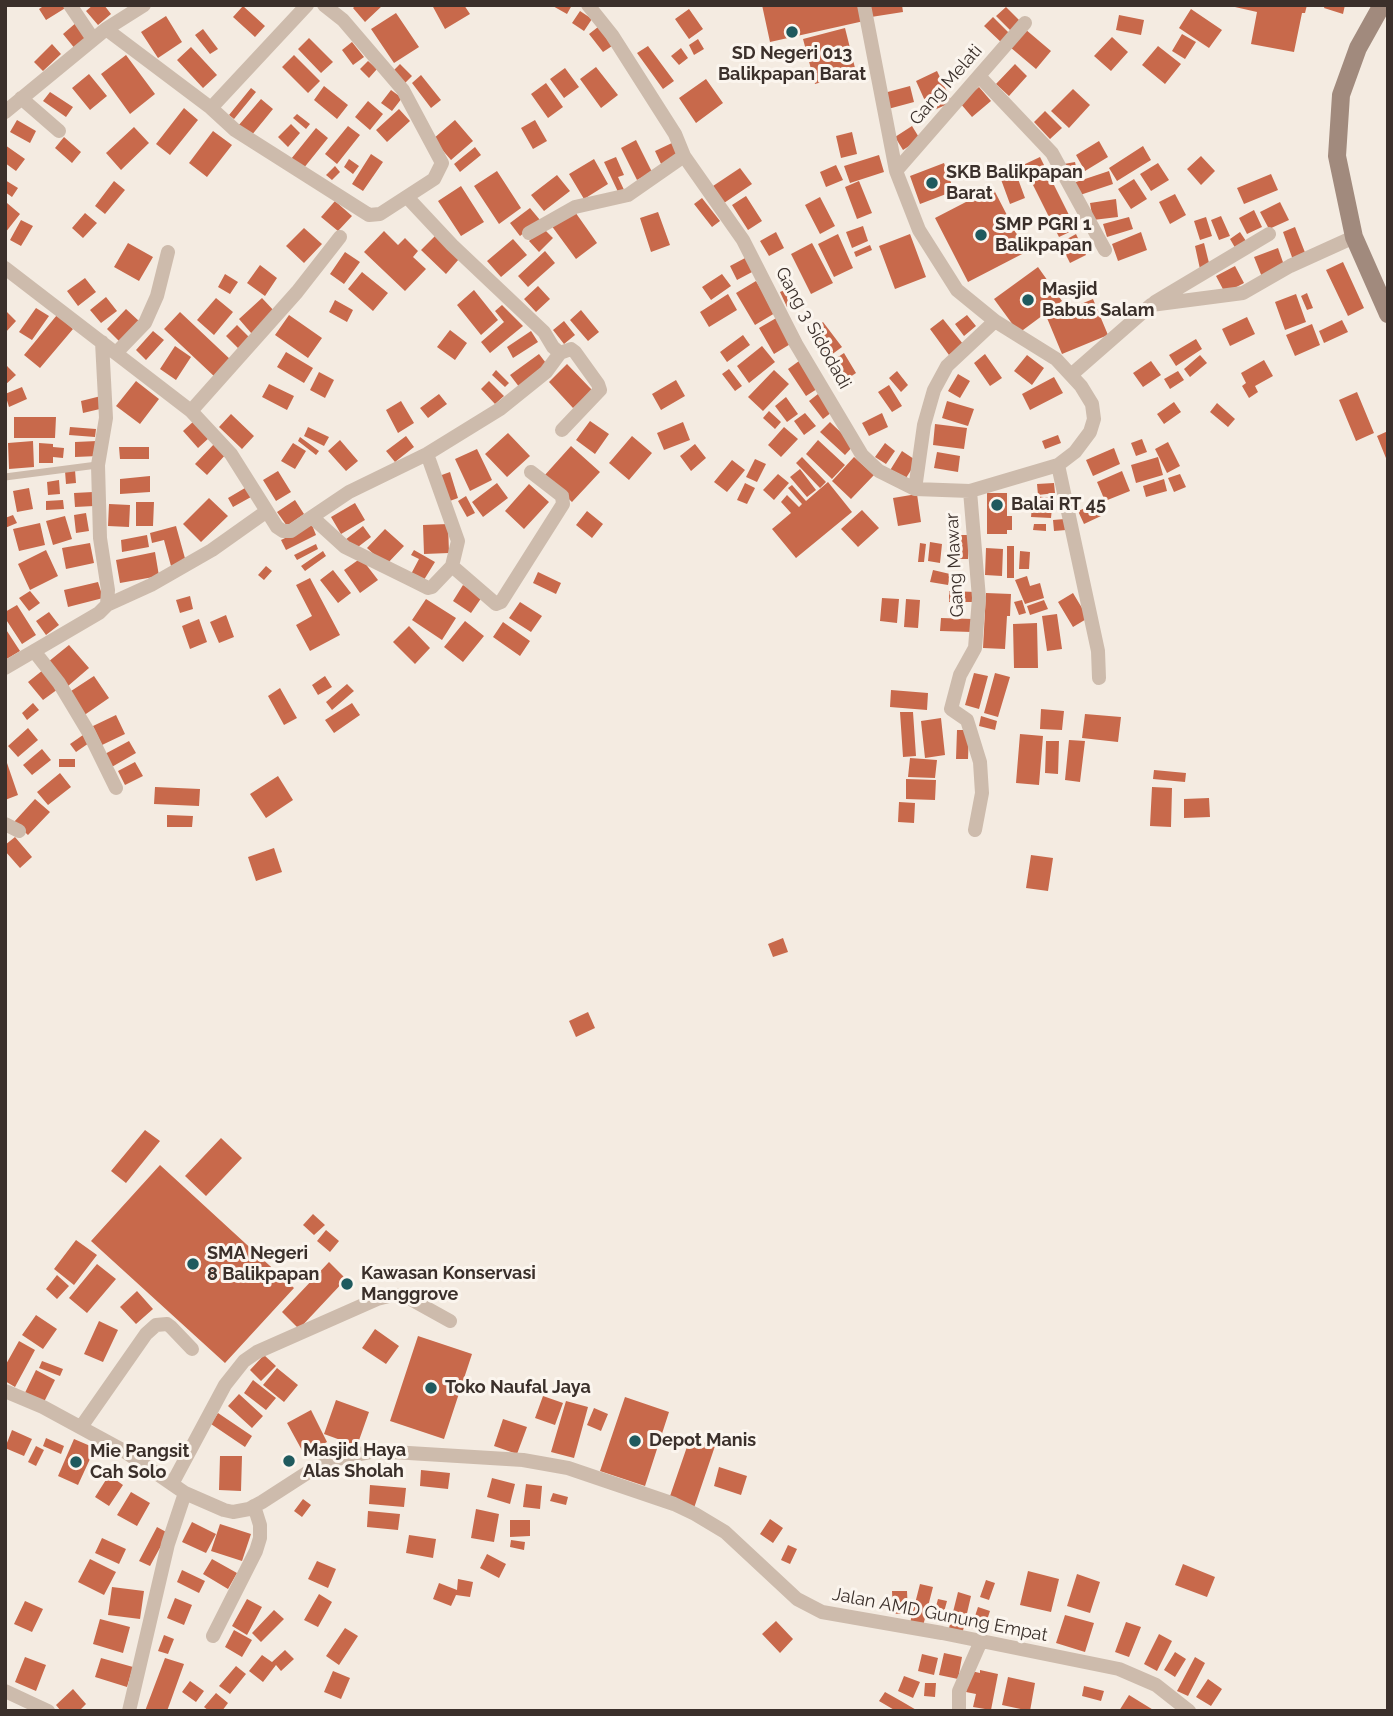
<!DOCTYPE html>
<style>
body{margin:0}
#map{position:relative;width:1393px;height:1716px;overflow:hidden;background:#f4ebe1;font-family:Raleway,sans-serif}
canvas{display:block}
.frame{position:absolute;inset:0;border:7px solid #3b302b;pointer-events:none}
</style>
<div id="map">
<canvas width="1393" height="1716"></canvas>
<div class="frame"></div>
</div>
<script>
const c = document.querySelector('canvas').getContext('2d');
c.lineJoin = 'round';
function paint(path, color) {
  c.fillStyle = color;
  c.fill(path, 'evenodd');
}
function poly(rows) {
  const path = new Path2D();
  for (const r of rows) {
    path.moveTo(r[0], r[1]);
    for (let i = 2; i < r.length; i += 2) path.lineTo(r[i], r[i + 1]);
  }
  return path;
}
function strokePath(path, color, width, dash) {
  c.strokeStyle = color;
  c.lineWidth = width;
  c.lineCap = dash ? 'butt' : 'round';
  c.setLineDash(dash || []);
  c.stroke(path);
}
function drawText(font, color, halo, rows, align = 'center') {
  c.font = font + ' Raleway,sans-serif';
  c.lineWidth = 6;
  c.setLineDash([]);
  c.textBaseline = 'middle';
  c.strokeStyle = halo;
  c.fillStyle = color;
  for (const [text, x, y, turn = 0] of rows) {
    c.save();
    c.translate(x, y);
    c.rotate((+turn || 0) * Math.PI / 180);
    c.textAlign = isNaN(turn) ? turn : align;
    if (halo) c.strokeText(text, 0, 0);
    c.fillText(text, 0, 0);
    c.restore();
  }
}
const building = poly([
 [45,5,66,5,67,7,46,20,39,9],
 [93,5,104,5,111,14,98,25,86,11],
 [356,5,383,5,365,22,353,8],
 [432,5,464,5,470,14,445,29],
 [551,5,572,5,567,14],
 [762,5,861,5,864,21,770,42],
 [869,5,902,5,903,12,871,17],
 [1235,5,1307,5,1305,13,1302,13,1294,52,1251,44,1257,12,1235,7],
 [1325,5,1345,5,1343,14,1324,8],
 [243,6,265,26,255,37,233,17],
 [1006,7,1022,23,1012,32,996,16],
 [689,9,703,29,689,39,675,19],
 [1191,9,1222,30,1209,48,1179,28],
 [580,11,592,19,584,31,572,23],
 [396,13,419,47,394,63,371,29],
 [1119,15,1144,20,1141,35,1116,30],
 [166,16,182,42,158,58,141,32],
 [993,17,1011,35,1003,44,984,26],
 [77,22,90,37,76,50,63,34],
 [598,27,612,46,603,52,589,34],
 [845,28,856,72,815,84,803,39],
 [203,29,218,49,210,54,195,35],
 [1025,29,1051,51,1036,69,1010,47],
 [1182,34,1196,42,1185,59,1172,51],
 [1112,37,1128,52,1111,71,1094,56],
 [309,38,333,62,321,73,298,49],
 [698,39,704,49,694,55,689,45],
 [352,42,364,57,353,65,342,50],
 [52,44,61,54,43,71,34,62],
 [648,46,674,81,663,89,637,53],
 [1158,46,1181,64,1165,84,1142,65],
 [191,47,217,75,203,88,177,60],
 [681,48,688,58,679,65,671,56],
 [126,55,155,94,130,114,101,74],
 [294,55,320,81,308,93,282,67],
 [368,61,377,69,369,78,360,69],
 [400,64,412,76,405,83,393,71],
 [1015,64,1027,76,1009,96,996,84],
 [596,67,618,95,601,108,580,79],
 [565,68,579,87,564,98,550,79],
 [937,71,952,102,930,112,916,81],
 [89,74,107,96,90,110,72,88],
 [421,75,441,100,431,108,412,83],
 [706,79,723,103,696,123,679,98],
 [546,83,563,107,548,118,531,94],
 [324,86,348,105,337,119,314,100],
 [910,86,914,102,888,109,884,93],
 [979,87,991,101,972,117,960,103],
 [251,88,256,92,234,119,229,115],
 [1073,89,1090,105,1069,128,1051,111],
 [391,90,402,98,392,111,381,103],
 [50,92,73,107,66,117,43,101],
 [261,99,273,109,251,136,238,126],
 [368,101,383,114,370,130,355,117],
 [184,108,198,120,170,155,156,144],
 [399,109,410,121,387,142,376,130],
 [1045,111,1062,128,1050,139,1034,122],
 [297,114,310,124,306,129,293,118],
 [17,120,36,131,30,143,10,132],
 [455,120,473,141,451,160,433,139],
 [535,120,547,141,533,149,521,128],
 [291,124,300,133,288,147,278,137],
 [348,126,360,135,337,164,325,154],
 [912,126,920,139,903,150,895,137],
 [134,127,149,143,121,170,106,153],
 [316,128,328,138,303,169,291,159],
 [213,131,232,145,207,177,189,163],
 [852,132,857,154,841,158,836,136],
 [64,137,81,152,72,163,55,148],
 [636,140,652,172,637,180,621,148],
 [1099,141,1108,157,1085,171,1076,155],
 [672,143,678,158,662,166,655,151],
 [5,145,25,159,16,171,5,163],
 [1143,146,1151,160,1117,181,1109,168],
 [475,147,481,155,460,172,454,164],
 [371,154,383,162,363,191,352,184],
 [879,155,884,172,850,183,844,166],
 [1201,156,1215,171,1201,185,1187,169],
 [616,157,624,175,618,177,625,192,619,194,604,162],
 [1040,157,1076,229,1059,237,1023,165],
 [349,159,359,166,353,174,344,167],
 [594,159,608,184,584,199,569,174],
 [1075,162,1078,176,1066,178,1064,164],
 [944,163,954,191,920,204,910,176],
 [1158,163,1169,180,1151,191,1140,174],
 [836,165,843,180,826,187,820,172],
 [335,166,340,172,332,180,326,175],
 [740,168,752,184,724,203,713,186],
 [1014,168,1025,198,1010,204,999,174],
 [497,171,521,208,499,224,474,186],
 [1109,171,1113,184,1077,196,1073,183],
 [1271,174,1278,190,1244,204,1237,188],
 [557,175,570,191,544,211,531,195],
 [1134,179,1147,199,1131,209,1118,189],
 [5,180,18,188,12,197,5,192],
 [114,181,125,190,105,214,95,206],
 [859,181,872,213,857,219,845,187],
 [461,186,484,222,461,236,438,201],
 [993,188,1026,252,968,282,935,218],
 [1175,194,1186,215,1170,224,1159,202],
 [746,196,762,221,748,230,732,205],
 [820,197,835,226,820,234,805,205],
 [702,198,720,221,712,227,694,204],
 [1116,199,1118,217,1093,220,1090,203],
 [335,201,352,216,338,231,321,217],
 [1280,202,1289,220,1269,229,1260,212],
 [7,203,20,214,5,233,5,205],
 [530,208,540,220,520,236,510,223],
 [573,209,597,243,576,259,551,225],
 [1254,210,1262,227,1247,234,1239,218],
 [658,212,670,245,651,252,640,218],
 [85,213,97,223,83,238,72,228],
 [1221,216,1230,236,1219,240,1211,220],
 [1129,217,1133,229,1107,237,1103,224],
 [1206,217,1212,236,1200,240,1194,221],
 [21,220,33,226,21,246,10,240],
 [863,226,868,241,852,248,846,232],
 [1295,227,1306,255,1293,260,1283,232],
 [304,228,322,244,304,263,286,246],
 [543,228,553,238,539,252,529,241],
 [384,231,398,245,405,238,418,251,413,257,426,269,405,291,364,252],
 [776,232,784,248,769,256,760,241],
 [1141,232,1147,250,1118,261,1112,244],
 [1240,232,1248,244,1237,251,1230,239],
 [838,234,853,268,834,277,818,244],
 [910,234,926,277,895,289,879,246],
 [1076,234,1086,255,1070,263,1060,243],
 [435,236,459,259,446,274,421,250],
 [513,239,527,255,501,277,487,261],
 [128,243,153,257,139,281,114,267],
 [812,243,833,283,811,294,791,254],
 [1204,243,1210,267,1200,269,1195,246],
 [870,245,872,250,856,257,854,252],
 [1278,248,1285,268,1262,277,1254,257],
 [545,251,555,263,528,287,518,276],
 [345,252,360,262,344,284,330,274],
 [747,257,754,271,737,280,730,266],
 [1343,262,1364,308,1348,316,1326,270],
 [260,265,277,278,265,296,247,283],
 [1235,266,1244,283,1225,293,1216,276],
 [1038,267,1062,301,1019,333,994,299],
 [362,272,388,293,373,311,348,289],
 [225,274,238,282,230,294,218,287],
 [722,274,731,286,711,300,702,287],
 [85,278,96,292,78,306,67,291],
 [756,281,775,313,755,325,736,293],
 [538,286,550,299,536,312,524,299],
 [794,286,801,301,787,307,780,292],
 [474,290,498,320,481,335,457,305],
 [1307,293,1313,308,1307,310,1301,296],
 [728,294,737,310,709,327,700,312],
 [1296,294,1306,322,1285,330,1275,302],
 [106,297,117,311,101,323,90,310],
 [216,298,233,312,214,335,197,320],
 [262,298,276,313,252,334,239,319],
 [1093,299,1108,335,1062,354,1047,318],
 [335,300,353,310,347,322,329,312],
 [502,305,523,326,490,353,481,342,504,322,495,311],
 [36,308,49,316,32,340,19,332],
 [126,309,140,322,120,342,107,329],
 [5,310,16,321,5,333],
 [581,310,599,332,588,341,570,320],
 [180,312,232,361,216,378,164,329],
 [57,315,73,329,40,368,24,355],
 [289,315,322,338,308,358,275,335],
 [967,315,976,326,964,336,955,324],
 [778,317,792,343,774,354,759,328],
 [1247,317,1255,334,1230,346,1222,329],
 [943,319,963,344,949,355,930,329],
 [1342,320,1348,332,1324,343,1319,331],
 [564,321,575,335,564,344,553,330],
 [823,322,842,347,827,358,809,334],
 [1312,324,1320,345,1295,356,1286,335],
 [237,325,251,339,240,350,226,336],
 [450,330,467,343,455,360,437,347],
 [153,331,164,340,146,360,136,350],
 [531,331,538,342,513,358,507,347],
 [743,335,750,345,727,362,720,352],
 [1196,339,1202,349,1176,366,1169,355],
 [175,346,191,357,176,380,160,369],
 [762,346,775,362,749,383,737,366],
 [286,352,313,368,304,383,277,367],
 [844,353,856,373,844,381,832,361],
 [539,354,549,367,520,388,510,375],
 [985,354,1002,378,990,386,974,363],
 [1027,355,1044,368,1032,385,1014,371],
 [1200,355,1207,363,1190,377,1184,369],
 [1264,360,1273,376,1255,386,1258,392,1249,398,1242,386,1246,383,1241,373],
 [799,361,817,389,806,396,788,369],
 [1151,361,1161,375,1143,387,1133,373],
 [567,364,592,390,573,408,549,382],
 [7,366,16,375,5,385,5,368],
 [729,369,742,386,735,391,722,374],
 [496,370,509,383,505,387,492,375],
 [774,370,789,384,763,411,748,397],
 [897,371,908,385,901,392,889,378],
 [1178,371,1184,380,1170,389,1164,379],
 [319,372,334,380,325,398,310,390],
 [958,374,970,381,960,398,948,391],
 [1054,377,1063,393,1030,410,1022,394],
 [676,380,685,396,661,410,652,394],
 [136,381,159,399,140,424,116,406],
 [489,381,504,396,495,404,481,389],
 [269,384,294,396,287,410,262,397],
 [889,385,902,406,892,412,878,392],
 [22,387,27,399,9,407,5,394],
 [1357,392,1374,433,1356,441,1339,400],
 [439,394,447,404,428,418,420,408],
 [818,394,832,412,823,419,809,401],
 [101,396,104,408,83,413,81,401],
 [786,397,798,414,787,422,775,406],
 [401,401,414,423,398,433,386,410],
 [947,401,974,409,968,426,942,418],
 [1174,402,1181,412,1164,424,1157,414],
 [1217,403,1235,419,1228,427,1210,412],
 [769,411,781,422,775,429,763,418],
 [805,413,816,426,804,435,794,421],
 [882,413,888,427,869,436,862,423],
 [231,414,254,436,242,449,219,427],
 [14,417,56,417,55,438,14,438],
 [195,420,210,437,198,448,183,431],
 [590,421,609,434,595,454,576,440],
 [683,422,690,440,664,450,657,433],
 [830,422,854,445,845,455,820,432],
 [935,424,967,428,964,449,933,445],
 [70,427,96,429,95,437,69,435],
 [308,427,329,437,324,446,304,436],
 [784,427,798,439,781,457,768,445],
 [1388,431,1388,463,1377,436],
 [508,433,530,456,507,477,485,454],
 [1058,435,1061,443,1045,449,1042,441],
 [406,436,414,447,395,462,386,451],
 [632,436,652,453,629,480,609,463],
 [300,437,319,451,316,455,298,441],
 [1142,439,1147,452,1136,456,1131,443],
 [340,440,358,461,346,471,328,451],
 [818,440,845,465,832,479,806,454],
 [33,441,34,467,9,469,8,443],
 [97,441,98,456,75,457,75,442],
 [216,442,227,453,207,475,195,464],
 [1168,442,1180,466,1167,473,1155,449],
 [39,443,53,444,53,447,64,448,63,458,53,457,53,463,39,463],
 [293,443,306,451,295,469,281,461],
 [885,443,895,451,886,464,875,457],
 [695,444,706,458,691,471,680,456],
 [571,446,600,472,572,502,544,476],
 [119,447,149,447,149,459,120,459],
 [1114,448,1120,464,1093,476,1086,460],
 [477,449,492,480,470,491,455,459],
 [902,451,917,461,904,481,889,472],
 [937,452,960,456,958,472,934,468],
 [802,457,826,482,820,488,796,463],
 [854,457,874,475,851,499,832,481],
 [1158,457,1163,475,1136,483,1131,465],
 [755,459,766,464,757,482,746,477],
 [732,460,745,470,727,492,714,482],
 [800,469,816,490,807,497,790,477],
 [75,470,76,483,66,484,65,471],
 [278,471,291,492,276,501,263,480],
 [1122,471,1130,491,1105,501,1097,482],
 [450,472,458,498,447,502,439,476],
 [778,474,789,483,774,500,763,490],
 [1180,474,1186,487,1174,492,1168,478],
 [150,476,150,492,120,494,120,479],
 [1164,479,1167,491,1146,497,1143,486],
 [59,480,60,494,48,495,47,482],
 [828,482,852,512,796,558,772,529,791,513,781,502,787,495,799,507,802,504,788,488,792,485,806,501],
 [497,483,508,498,483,517,472,502],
 [745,483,755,488,747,504,737,500],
 [1054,483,1055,493,1038,495,1037,484],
 [529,484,549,502,524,529,505,511],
 [29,488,33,509,17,512,13,491],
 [245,488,251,497,233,507,228,498],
 [93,492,94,506,75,507,74,493],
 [987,493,1007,493,1007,516,1012,516,1012,530,1007,530,1007,534,987,534],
 [917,494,921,522,898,526,893,498],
 [466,496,475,513,467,517,458,501],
 [1033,496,1053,498,1051,518,1031,517],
 [209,498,228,516,201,542,183,524],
 [63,500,64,509,46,510,46,501],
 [295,500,304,514,287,526,277,512],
 [136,502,154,502,153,526,136,526],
 [355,503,365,520,341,534,331,517],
 [109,504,130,505,129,527,108,526],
 [1095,504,1101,516,1084,524,1078,511],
 [862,510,879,528,858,547,841,529],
 [587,511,603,524,592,538,576,525],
 [86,513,89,531,76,533,74,515],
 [13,515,17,523,5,528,5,518],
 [65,516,72,539,53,545,46,521],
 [1065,519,1066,530,1054,531,1053,520],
 [40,523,45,545,19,551,13,529],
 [448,524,449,553,424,554,423,525],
 [1034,524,1046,524,1046,531,1033,530],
 [312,525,316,535,286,550,281,540],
 [176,526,186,562,171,566,164,540,152,543,150,533],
 [363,526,371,537,354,550,345,540],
 [385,529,404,546,386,565,367,548],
 [147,535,149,547,122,552,121,540],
 [953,535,969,535,968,559,952,559],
 [930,542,942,544,940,563,928,561],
 [90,543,94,563,66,569,62,548],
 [920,543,926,544,924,562,918,562],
 [316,544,318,549,297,560,294,555],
 [1007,546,1014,546,1014,578,1007,578],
 [986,548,1003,549,1002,576,985,575],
 [46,550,58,576,30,590,18,564],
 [414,550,435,562,422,583,410,576,419,559,411,555],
 [323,551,326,556,305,571,301,566],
 [1020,551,1030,552,1029,569,1019,569],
 [155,552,159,576,120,583,116,560],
 [361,558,378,580,360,593,344,570],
 [266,566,272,571,264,580,258,575],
 [333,570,351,593,338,603,320,580],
 [933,570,950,574,948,585,930,582],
 [538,572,561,583,556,594,533,583],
 [1027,576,1030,586,1040,583,1044,598,1025,604,1015,580],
 [310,578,340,635,310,651,296,625,312,616,296,585],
 [98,582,103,598,68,607,64,590],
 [463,585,482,597,471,613,453,601],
 [30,591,40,603,29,611,19,598],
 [949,591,976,592,976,602,949,602],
 [986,593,1011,594,1010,616,1007,616,1005,649,983,648],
 [1073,593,1088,618,1073,627,1058,602],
 [190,596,193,609,180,613,176,600],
 [882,598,899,599,897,623,880,621],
 [426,599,456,618,442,640,412,620],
 [906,599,920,600,918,628,904,627],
 [1022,600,1026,613,1019,615,1014,602],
 [1044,600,1048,609,1030,615,1027,606],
 [520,602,542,616,531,632,509,618],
 [17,605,36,635,22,644,5,618,5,612],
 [49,612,59,625,46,635,36,621],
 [1057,614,1062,649,1047,651,1042,616],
 [226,615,234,637,219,643,210,622],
 [941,618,973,619,972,632,940,631],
 [199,619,207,642,190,649,182,626],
 [465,621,484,636,463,662,444,647],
 [503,622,530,641,520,656,493,637],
 [1037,623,1038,668,1014,668,1013,624],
 [409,626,430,648,415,664,393,642],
 [5,628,20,651,5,660],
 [69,645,89,668,68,686,48,662],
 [43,670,58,689,43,700,28,682],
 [974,673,988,676,979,709,965,705],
 [995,673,1010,677,998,717,984,713],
 [94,676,109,698,83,716,68,693],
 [325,676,332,687,318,695,312,685],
 [347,684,354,691,332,710,326,702],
 [280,688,297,718,284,725,268,696],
 [891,690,928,693,927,710,890,707],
 [33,703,39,710,27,720,22,713],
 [352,703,360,715,334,733,325,720],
 [1041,709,1064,711,1062,730,1040,729],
 [900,712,913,712,916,756,903,757],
 [1085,714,1121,717,1118,742,1082,738],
 [116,715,125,734,102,745,93,726],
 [981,716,997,721,995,730,979,726],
 [941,718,945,755,925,758,921,721],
 [28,728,38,740,18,757,8,746],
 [957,730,969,730,968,759,956,759],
 [1020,734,1043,736,1039,785,1016,783],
 [83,735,89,743,76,752,70,744],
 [1069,740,1085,741,1080,782,1065,780],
 [129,741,136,753,110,768,103,755],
 [1046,741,1059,741,1058,774,1045,773],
 [42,749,51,760,32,775,23,765],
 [910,758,937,760,935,778,908,777],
 [59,759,75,759,75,767,59,767],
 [135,762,143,776,125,785,118,771],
 [5,763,7,763,18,795,5,800],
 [1154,770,1186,773,1185,782,1153,779],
 [60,773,71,787,48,805,37,792],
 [278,776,293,800,266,818,250,794],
 [906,779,936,780,935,800,906,799],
 [155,787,200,789,199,806,154,804],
 [1152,787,1172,788,1171,827,1150,826],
 [1209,798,1210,817,1184,818,1184,799],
 [35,799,50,812,28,835,14,822],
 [899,802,915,803,914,823,898,822],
 [167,815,193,816,192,827,167,827],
 [15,837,32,857,20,868,5,851,5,845],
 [274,848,282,872,256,881,248,857],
 [1031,855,1053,858,1048,891,1026,888],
 [783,938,788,952,773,957,768,944],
 [588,1012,595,1028,576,1037,569,1021],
 [145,1130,160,1141,126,1183,111,1171],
 [221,1138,242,1158,206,1196,185,1176],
 [160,1165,294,1288,225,1363,91,1241],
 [313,1214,325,1225,314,1235,303,1225],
 [326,1230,339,1241,330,1252,317,1241],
 [76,1240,97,1255,74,1285,54,1269],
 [329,1262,346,1279,299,1329,282,1312],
 [97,1264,116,1279,87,1313,69,1298],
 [57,1275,69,1286,57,1299,46,1289],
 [137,1291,153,1309,136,1324,120,1307],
 [36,1315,57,1329,43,1349,22,1335],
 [99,1321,118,1330,103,1362,84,1354],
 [375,1329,399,1346,386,1364,362,1348],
 [418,1336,472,1354,444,1439,390,1421],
 [19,1341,35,1350,15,1387,5,1381,5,1366],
 [264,1355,276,1366,261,1381,250,1370],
 [42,1361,63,1369,60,1376,39,1368],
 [277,1368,298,1385,284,1402,263,1385],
 [36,1370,55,1380,41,1408,22,1399],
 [253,1380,276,1398,266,1410,244,1393],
 [239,1394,263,1416,252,1428,228,1406],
 [543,1396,563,1403,555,1425,535,1418],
 [625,1397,669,1412,645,1486,600,1471],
 [336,1400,369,1412,357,1446,324,1434],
 [566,1401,588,1407,574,1458,551,1452],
 [594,1408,608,1414,601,1431,587,1425],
 [311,1410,327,1442,304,1454,287,1423],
 [218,1413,252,1436,245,1447,211,1424],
 [503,1419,527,1427,517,1454,494,1446],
 [12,1430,32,1439,24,1456,5,1448],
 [46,1438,64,1446,61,1454,43,1446],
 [690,1438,715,1446,694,1508,669,1499],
 [74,1439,95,1448,78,1485,58,1476],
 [36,1446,44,1450,36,1466,28,1462],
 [220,1456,242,1456,241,1491,219,1490],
 [719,1467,747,1476,741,1495,714,1486],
 [421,1470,450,1473,448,1489,420,1486],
 [109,1475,123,1485,109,1506,95,1497],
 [492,1478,515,1484,510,1504,487,1497],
 [526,1484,542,1486,540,1509,523,1507],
 [370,1485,406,1488,404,1507,369,1504],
 [131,1492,150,1503,137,1526,117,1515],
 [553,1493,568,1497,566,1505,550,1501],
 [303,1499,311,1505,302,1517,294,1511],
 [476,1509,499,1514,494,1542,471,1538],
 [368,1511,400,1514,398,1530,367,1527],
 [770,1519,783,1528,773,1543,760,1534],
 [510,1520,530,1520,530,1536,510,1537],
 [192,1522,216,1534,206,1553,182,1542],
 [220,1524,251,1534,242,1561,211,1551],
 [157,1527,168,1533,150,1566,139,1561],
 [409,1535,436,1539,433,1558,406,1553],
 [102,1538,126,1549,119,1564,95,1553],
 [511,1540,525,1542,524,1550,510,1547],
 [788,1545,797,1549,790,1564,781,1560],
 [487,1554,506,1564,499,1578,480,1568],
 [90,1559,116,1572,104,1595,78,1582],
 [212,1559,237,1573,228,1589,203,1574],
 [317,1561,336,1569,328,1588,308,1579],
 [1183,1564,1215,1577,1207,1597,1175,1585],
 [182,1570,205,1581,199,1593,177,1582],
 [1028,1571,1059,1579,1051,1612,1020,1605],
 [1077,1574,1100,1582,1090,1613,1067,1606],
 [458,1579,473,1582,470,1597,456,1595,451,1606,433,1599,439,1583,457,1590],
 [986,1580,995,1583,989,1600,980,1597],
 [920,1584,933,1587,923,1626,910,1623],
 [112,1587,144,1591,140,1619,108,1615],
 [892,1591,907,1591,908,1613,893,1614],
 [958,1592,971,1596,962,1635,948,1632],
 [319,1594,332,1602,318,1627,304,1620],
 [175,1598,192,1605,184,1625,167,1618],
 [247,1599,262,1607,247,1635,232,1626],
 [938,1599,947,1601,941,1623,932,1621],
 [25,1601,43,1609,32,1632,14,1624],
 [978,1607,990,1611,983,1632,971,1628],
 [274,1610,284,1619,261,1642,252,1633],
 [1065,1615,1094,1623,1085,1652,1056,1643],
 [100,1619,130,1627,123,1653,93,1644],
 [776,1621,793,1639,780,1653,762,1634],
 [1126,1622,1141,1627,1129,1657,1115,1652],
 [345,1628,358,1636,339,1665,326,1656],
 [234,1630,252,1640,242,1657,225,1647],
 [1159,1634,1172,1641,1157,1671,1144,1664],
 [164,1635,174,1639,168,1654,158,1651],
 [285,1650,294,1659,281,1671,276,1665,263,1682,249,1671,262,1655,272,1662],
 [1175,1652,1186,1659,1175,1677,1164,1670],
 [944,1653,962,1657,958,1679,939,1675],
 [922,1654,938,1658,934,1675,918,1671],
 [25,1657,46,1665,36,1691,15,1682],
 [1195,1657,1205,1663,1188,1696,1177,1691],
 [101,1658,133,1667,127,1687,95,1677],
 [165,1658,184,1664,170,1703,167,1711,145,1711],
 [236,1666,246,1674,230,1694,219,1686],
 [980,1670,998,1674,991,1710,973,1707,976,1694,966,1692,971,1671,980,1673],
 [333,1671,350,1678,341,1699,324,1692],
 [904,1676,920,1682,913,1698,898,1691],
 [1008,1677,1035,1683,1030,1711,1002,1705],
 [1208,1679,1222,1689,1211,1706,1196,1697],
 [190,1681,204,1691,196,1702,182,1692],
 [925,1683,936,1683,935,1697,924,1696],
 [1084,1686,1104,1691,1101,1701,1082,1696],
 [73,1689,86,1704,79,1711,61,1711,56,1705],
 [885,1692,901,1701,918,1711,896,1711,879,1701],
 [216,1693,228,1703,222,1711,209,1711,204,1707],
 [1129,1695,1155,1711,1119,1711]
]);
const lane = poly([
 [5,477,97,465]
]);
const street = poly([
 [70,5,93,39],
 [588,5,612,35,675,134,684,156,743,240,796,344,862,455,879,471,915,489,970,491,1058,465,1075,452,1090,432,1094,419,1092,404,1081,386,1056,359,995,321,957,290,919,230,896,171,864,5],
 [106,29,144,5],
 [979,76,1052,153,1105,250],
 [21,98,59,131],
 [211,108,235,130,369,215,380,214,434,179,442,163,403,90,343,20,324,5],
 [5,112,106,29,211,108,307,5],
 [896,171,1025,23],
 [529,233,575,207,628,195,684,156],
 [5,268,191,411,231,454,277,527,283,531,291,531,349,492,427,454,500,409,546,372,560,353,553,347,544,332,452,245,407,197],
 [1155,302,1269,234],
 [116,353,145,323,157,296,168,252],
 [560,353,571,349,575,352,598,384,600,390,562,430],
 [1071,375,1151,305,1243,293,1290,266,1354,237],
 [191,411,297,292,340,237],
 [1058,465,1098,651,1099,678],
 [915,489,924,425,934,390,947,366,995,321],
 [970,491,979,598,975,648,960,675,951,709,967,720,980,762,982,793,975,830],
 [312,517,345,547,414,581,428,588,432,587,452,566,458,541,427,454],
 [452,566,496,604,501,602,563,504,562,496,531,472],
 [107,605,151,585,212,550,267,511],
 [34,651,59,683,89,733,116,788],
 [5,668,99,613,107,605,108,590,100,538,98,465,106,418,102,342],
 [5,824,19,831],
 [5,1391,43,1407,124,1451,185,1493,224,1510,233,1512,249,1509,262,1502,310,1471,343,1457,376,1451,523,1460,568,1468,674,1504,695,1514,725,1532,797,1599,822,1612,942,1633,1119,1669,1156,1685,1189,1711],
 [81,1427,146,1334,156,1325,167,1324,171,1327,192,1349],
 [172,1484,225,1385,244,1361,257,1352,377,1299,393,1295,405,1296,450,1321],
 [213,1636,256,1551,260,1538,260,1525,254,1506],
 [5,1691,48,1711],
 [129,1711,168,1544,185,1493],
 [959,1711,959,1691,981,1641]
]);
const secondary = poly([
 [1382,5,1358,48,1341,95,1337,156,1354,237,1388,314]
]);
const markers = [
 [792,32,7,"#1f5a5e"],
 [932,183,7,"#1f5a5e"],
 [981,235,7,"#1f5a5e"],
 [1028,300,7,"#1f5a5e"],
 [997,505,7,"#1f5a5e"],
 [193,1264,7,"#1f5a5e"],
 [347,1284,7,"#1f5a5e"],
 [431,1388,7,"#1f5a5e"],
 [635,1441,7,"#1f5a5e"],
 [289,1461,7,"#1f5a5e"],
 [76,1462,7,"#1f5a5e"]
];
const poiNames = [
 ["SD Negeri 013",792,54,"center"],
 ["Balikpapan Barat",792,75,"center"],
 ["SKB Balikpapan",946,173],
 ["Barat",946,194],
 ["SMP PGRI 1",995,225],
 ["Balikpapan",995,246],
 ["Masjid",1042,290],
 ["Babus Salam",1042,311],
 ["Balai RT 45",1011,505],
 ["SMA Negeri",207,1254],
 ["8 Balikpapan",207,1275],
 ["Kawasan Konservasi",361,1274],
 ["Manggrove",361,1295],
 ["Toko Naufal Jaya",445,1388],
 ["Depot Manis",649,1441],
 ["Masjid Haya",303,1451],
 ["Alas Sholah",303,1472],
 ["Mie Pangsit",90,1452],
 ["Cah Solo",90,1473]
];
const streetNames = [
 ["Gang Melati",946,85,-49],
 ["Gang 3 Sidodadi",813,328,61],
 ["Gang Mawar",955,565,-93],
 ["Jalan AMD Gunung Empat",940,1615,11]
];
paint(building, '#c8694b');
strokePath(lane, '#cdbbac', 7);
strokePath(street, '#cdbbac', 14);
strokePath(secondary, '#a18a7d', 18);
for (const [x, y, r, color] of markers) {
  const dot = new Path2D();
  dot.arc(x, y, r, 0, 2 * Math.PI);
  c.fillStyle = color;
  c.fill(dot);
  strokePath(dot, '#fbf5ee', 2.5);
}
drawText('bold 18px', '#3b302b', '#fbf5ee', poiNames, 'left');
drawText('18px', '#3b302b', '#fbf5ee', streetNames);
</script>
